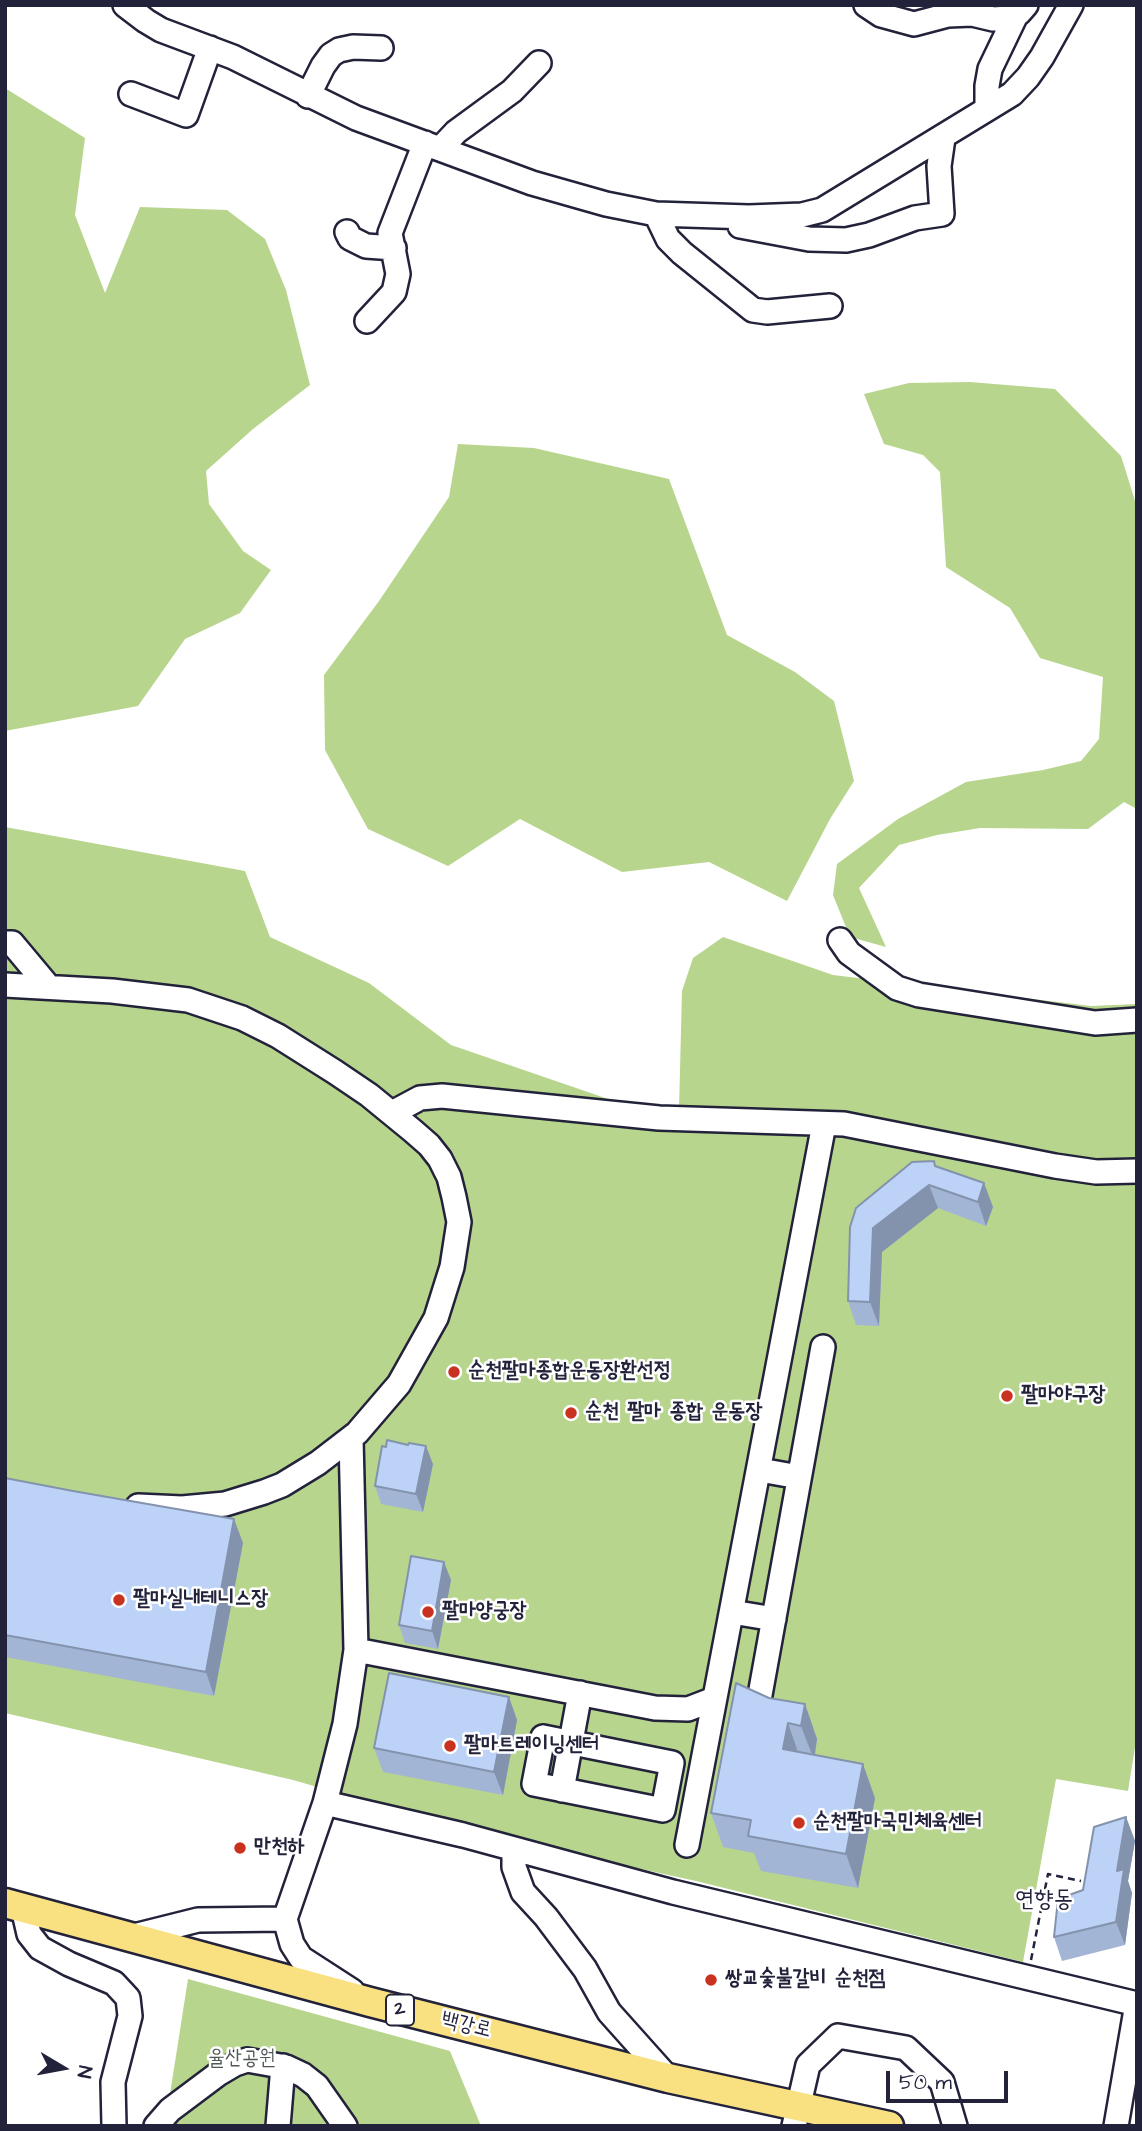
<!DOCTYPE html>
<meta charset="utf-8">
<style>
body{margin:0}
#map{position:relative;width:1142px;height:2131px;overflow:hidden;background:#fff;font-family:"Architects Daughter",sans-serif}
canvas{display:block}
.frame{position:absolute;inset:0;border:7px solid #22223b;pointer-events:none}
.north{position:absolute;left:28px;top:2033px;width:70px;height:70px;-webkit-text-stroke:5px #fff;paint-order:stroke;rotate:100deg;font-size:19px;font-weight:700;line-height:28px;text-align:center;color:#22223b}
.north::after{content:'';display:block;margin:auto;width:24px;height:32px;background:#22223b;clip-path:polygon(50% 0,100% 100%,50% 72%,0 100%)}
.scale{position:absolute;left:886px;top:2071px;width:122px;height:32px;box-sizing:border-box;border:4px solid #22223b;border-top:0;padding-left:9px;font-size:21px;line-height:24px;white-space:nowrap;color:#22223b;-webkit-text-stroke:5px #fff;paint-order:stroke}
</style>
<div id="map">
<canvas width="1142" height="2131"></canvas>
<div class="frame"></div>
<div class="north">N</div>
<div class="scale">50 m</div>
</div>
<script>
const c = document.querySelector('canvas').getContext('2d');
c.lineJoin = 'round';
function paint(path, color) {
  c.fillStyle = color;
  c.fill(path, 'evenodd');
}
function poly(rows) {
  const path = new Path2D();
  for (const r of rows) {
    path.moveTo(r[0], r[1]);
    for (let i = 2; i < r.length; i += 2) path.lineTo(r[i], r[i + 1]);
  }
  return path;
}
function strokePath(path, color, width, dash) {
  c.strokeStyle = color;
  c.lineWidth = width;
  c.lineCap = dash ? 'butt' : 'round';
  c.setLineDash(dash || []);
  c.stroke(path);
}
function drawText(font, color, halo, rows, align = 'center') {
  c.font = font + ' "Architects Daughter","Poor Story",sans-serif';
  c.lineWidth = 5;
  c.setLineDash([]);
  c.textBaseline = 'middle';
  c.strokeStyle = halo;
  c.fillStyle = color;
  for (const [text, x, y, turn = 0] of rows) {
    c.save();
    c.translate(x, y);
    c.rotate((+turn || 0) * Math.PI / 180);
    c.textAlign = isNaN(turn) ? turn : align;
    if (halo) c.strokeText(text, 0, 0);
    c.fillText(text, 0, 0);
    c.restore();
  }
}
const green = poly([
 [5,88,85,138,75,215,105,293,140,207,227,210,265,239,286,290,310,385,253,429,206,471,209,504,243,551,271,570,240,613,185,639,138,706,5,731],
 [970,382,1055,389,1121,456,1137,507,1137,809,1124,802,1088,829,980,828,937,835,899,845,859,888,886,947,850,937,833,895,837,864,898,819,966,782,1043,770,1081,761,1099,739,1103,677,1040,658,1010,608,946,567,940,472,923,455,884,444,864,394,909,383],
 [458,444,534,448,669,479,727,635,795,672,834,701,854,781,830,819,787,901,709,862,622,872,520,819,448,866,368,829,325,750,324,675,379,601,449,497],
 [5,827,245,871,270,937,369,983,451,1045,646,1112,679,1110,682,991,693,958,723,937,833,975,1091,1006,1137,1004,1137,1735,1128,1791,1056,1779,1023,1962,696,1881,480,1834,293,1780,5,1713],
 [188,1979,450,2051,481,2126,165,2126]
]);
const path = poly([
 [1031,1960,1048,1874,1081,1881]
]);
const minor = poly([
 [125,5,146,21,161,30,233,57,356,118,532,183,606,204,656,214,668,239,682,253,753,310,767,312,830,306],
 [866,5,881,15,914,24,948,15,972,14,993,19,1009,18,1019,13,1026,5],
 [131,94,186,115,210,48],
 [308,96,323,66,331,55,339,50,353,47,381,48],
 [987,109,987,86,990,69,1016,15],
 [440,149,456,132,512,91,539,63],
 [656,214,749,217,802,215,822,210,1012,94,1028,77,1042,57,1071,5],
 [740,226,809,239,846,240,869,235,915,218,942,214,939,166,943,138],
 [347,232,350,238,366,246,394,248],
 [367,321,394,292,398,274,390,233,425,143],
 [840,940,849,953,897,988,919,995,1095,1023,1137,1020],
 [5,943,12,943,48,986],
 [5,985,112,991,188,1000,242,1018,278,1036,335,1072,369,1095,413,1131,429,1145,440,1159,449,1177,454,1197,459,1222,452,1267,436,1318,399,1384,357,1433,318,1463,282,1485,264,1492,225,1504,182,1508,138,1506],
 [392,1113,420,1098,442,1096,659,1118,844,1124,1055,1166,1096,1172,1137,1171],
 [351,1438,356,1650,655,1708,688,1709,714,1699],
 [760,1470,799,1477],
 [732,1612,774,1619],
 [758,1706,823,1347],
 [543,1737,672,1763,663,1810,534,1784,543,1737],
 [562,1790,580,1693],
 [325,1803,345,1724,356,1650],
 [687,1845,824,1124],
 [514,1850,514,1867,523,1892,546,1917,585,1969,609,2012,668,2078],
 [23,1908,29,1934,40,1948,69,1964,114,1983,128,1998,130,2016,113,2082,114,2126],
 [130,1937,198,1920,285,1919],
 [352,1991,301,1958,292,1944,285,1919,325,1803,463,1835,673,1892,1137,2004,1116,2126],
 [156,2126,170,2110,218,2074,235,2064,247,2060,286,2067,303,2075,317,2086,345,2126],
 [278,2126,283,2066],
 [794,2126,808,2065,838,2036,906,2048,942,2082,955,2126]
]);
const major = poly([
 [5,1903,370,2002,668,2078,889,2126]
]);
const wall = poly([
 [936,1167,993,1207,986,1226,938,1208,882,1252,879,1326,856,1325,848,1301],
 [433,1464,423,1512,381,1504,375,1486],
 [5,1478,73,1491,243,1543,214,1696,5,1657],
 [451,1580,438,1649,405,1643,399,1625],
 [509,1697,517,1720,503,1795,383,1772,374,1748],
 [769,1698,805,1704,817,1739,815,1755,875,1798,858,1888,761,1871,754,1853,723,1847,711,1813],
 [1126,1817,1135,1841,1128,1881,1132,1893,1125,1945,1062,1961,1054,1937]
]);
const shadedWall = poly([
 [984,1183,993,1207,986,1226,978,1202],
 [929,1185,938,1208,882,1252,879,1326,870,1302,873,1228],
 [426,1446,433,1464,423,1512,416,1494],
 [234,1519,243,1543,214,1696,206,1672],
 [444,1562,451,1580,438,1649,432,1631],
 [509,1697,517,1720,503,1795,494,1772],
 [805,1704,817,1739,814,1760,801,1726],
 [788,1723,800,1758,783,1749],
 [863,1764,875,1798,858,1888,846,1854],
 [1126,1817,1135,1841,1128,1881,1132,1893,1125,1945,1116,1922,1117,1871]
]);
const building = poly([
 [934,1161,935,1166,984,1183,978,1202,929,1185,873,1228,870,1302,848,1301,850,1227,856,1208,912,1162,934,1161],
 [387,1440,408,1445,409,1443,426,1446,416,1494,375,1486,382,1446,386,1447,387,1440],
 [5,1478,73,1491,234,1519,206,1672,5,1635,5,1478],
 [411,1556,444,1562,432,1631,399,1625,411,1556],
 [389,1673,509,1697,494,1772,374,1748,389,1673],
 [736,1683,769,1698,805,1704,801,1726,788,1723,783,1749,863,1764,846,1854,748,1836,751,1820,711,1813,736,1683],
 [1126,1817,1117,1871,1124,1869,1116,1922,1054,1937,1058,1899,1083,1890,1094,1827,1126,1817]
]);
const markers = [
 [454,1372,7,"#c8321e"],
 [1007,1396,7,"#c8321e"],
 [571,1413,7,"#c8321e"],
 [119,1600,7,"#c8321e"],
 [428,1612,7,"#c8321e"],
 [450,1746,7,"#c8321e"],
 [799,1823,7,"#c8321e"],
 [240,1848,7,"#c8321e"],
 [711,1980,7,"#c8321e"]
];
const shields = [
 [400,2010,28]
];
const shieldNames = [
 ["2",400,2010]
];
const poiNames = [
 ["순천팔마종합운동장환선정",468,1372],
 ["팔마야구장",1021,1396],
 ["순천 팔마 종합 운동장",585,1413],
 ["팔마실내테니스장",133,1600],
 ["팔마양궁장",442,1612],
 ["팔마트레이닝센터",464,1746],
 ["순천팔마국민체육센터",813,1823],
 ["만천하",254,1848],
 ["쌍교숯불갈비 순천점",725,1980]
];
const streetNames = [
 ["백강로",466,2026,14]
];
const parkNames = [
 ["율산공원",242,2060]
];
const quarterNames = [
 ["연향동",1044,1901]
];
paint(green, '#b8d58d');
strokePath(minor, '#22223b', 28);
strokePath(major, '#22223b', 33);
strokePath(path, '#22223b', 2.5, [7, 5]);
strokePath(minor, '#fff', 23);
strokePath(major, '#f9e181', 28);
paint(wall, '#a3b5d4');
paint(shadedWall, '#8493ad');
paint(building, '#bdd2f7');
strokePath(building, '#8493ad', 2);
for (const [x, y, r, color] of markers) {
  const dot = new Path2D();
  dot.arc(x, y, r, 0, 2 * Math.PI);
  c.fillStyle = color;
  c.fill(dot);
  strokePath(dot, '#fff', 2.5);
}
for (const [x, y, w] of shields) {
  const box = new Path2D();
  box.roundRect(x - w / 2, y - 15.5, w, 31, 5);
  c.fillStyle = '#fff';
  c.fill(box);
  strokePath(box, '#22223b', 2);
}
drawText('bold 19px', '#22223b', null, shieldNames);
drawText('bold 21px', '#22223b', '#fff', poiNames, 'left');
drawText('21px', '#22223b', '#fff', streetNames);
drawText('21px', '#4f5854', '#fff', parkNames);
drawText('24px', '#22223b', '#fff', quarterNames);
</script>
